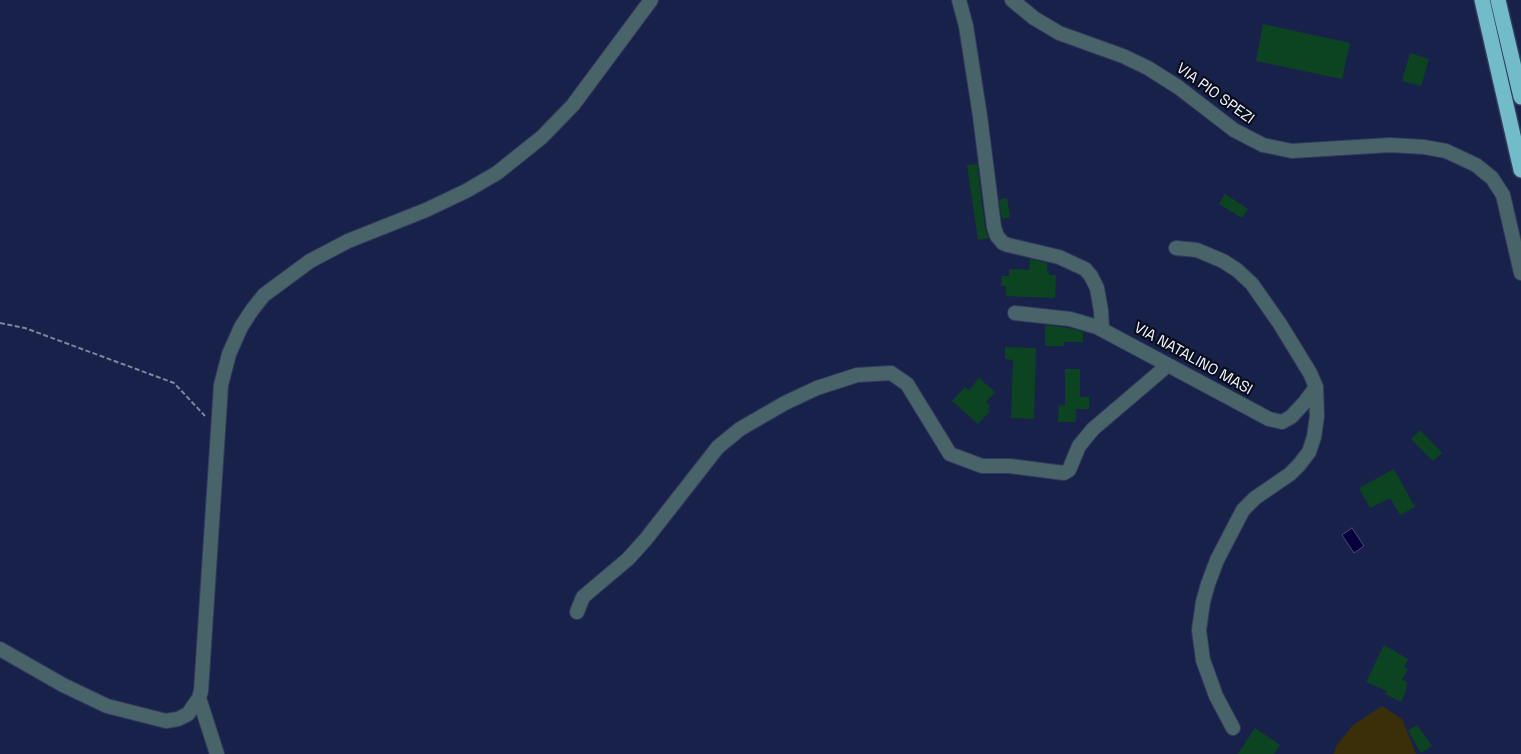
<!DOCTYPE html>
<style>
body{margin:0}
canvas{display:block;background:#182149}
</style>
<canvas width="1521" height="754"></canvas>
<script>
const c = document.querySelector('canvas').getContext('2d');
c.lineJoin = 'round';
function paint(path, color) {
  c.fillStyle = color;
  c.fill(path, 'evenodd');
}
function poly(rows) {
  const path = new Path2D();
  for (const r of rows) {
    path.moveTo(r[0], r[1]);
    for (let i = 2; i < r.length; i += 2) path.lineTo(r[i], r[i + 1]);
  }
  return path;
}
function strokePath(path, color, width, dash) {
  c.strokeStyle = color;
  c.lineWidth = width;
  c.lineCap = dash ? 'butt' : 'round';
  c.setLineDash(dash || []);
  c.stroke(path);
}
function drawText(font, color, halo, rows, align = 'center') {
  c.font = font + ' "Space Grotesk",sans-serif';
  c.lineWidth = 4.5;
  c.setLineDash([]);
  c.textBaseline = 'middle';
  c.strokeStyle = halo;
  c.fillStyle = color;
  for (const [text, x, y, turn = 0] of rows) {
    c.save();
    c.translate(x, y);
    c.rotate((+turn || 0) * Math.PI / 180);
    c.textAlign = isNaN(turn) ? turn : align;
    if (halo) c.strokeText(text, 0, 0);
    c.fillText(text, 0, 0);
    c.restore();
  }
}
const green = poly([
 [1382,706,1402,719,1416,754,1334,754,1336,746,1353,725]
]);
const water = poly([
 [1352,528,1364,546,1354,553,1342,535,1352,528]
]);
const building = poly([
 [1263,24,1350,43,1342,79,1256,61],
 [1410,53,1429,59,1421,86,1402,81],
 [977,164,985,228,989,238,978,240,967,165],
 [1225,194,1248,209,1242,218,1219,204],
 [1007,198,1010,217,1002,219,999,200],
 [1030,259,1047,263,1047,271,1049,271,1049,275,1056,275,1055,298,1006,296,1006,286,1001,286,1002,276,1009,276,1009,269,1029,270],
 [1045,325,1068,328,1083,332,1083,342,1064,342,1064,346,1045,346],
 [1005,347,1036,348,1034,419,1011,418,1013,360,1005,359],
 [1065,369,1080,369,1080,397,1089,397,1089,409,1076,409,1076,422,1058,422,1059,405,1065,406],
 [979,378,995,392,986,402,990,406,988,409,990,411,978,424,952,401,965,387,969,390],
 [1420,430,1442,453,1433,461,1411,439],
 [1394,469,1415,507,1400,515,1390,498,1370,508,1359,488],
 [1384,645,1408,659,1404,668,1408,669,1402,680,1407,682,1406,691,1401,702,1385,694,1387,691,1366,682],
 [1417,725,1432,746,1421,753,1408,731],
 [1255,728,1280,745,1274,754,1238,754]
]);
const path = poly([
 [0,323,25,328,174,383,205,416]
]);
const minor = poly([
 [959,0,966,26,980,116,994,227,997,236,1003,243,1008,245,1059,257,1085,269,1091,276,1097,288,1101,311,1102,329],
 [1012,0,1034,18,1059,33,1123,56,1148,68,1178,87,1234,130,1263,145,1292,151,1390,145,1424,147,1446,151,1476,165,1492,178,1503,195,1521,273],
 [1015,313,1070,319,1097,327,1269,419,1282,422,1291,417,1305,402,1316,387,1310,373,1280,324,1252,284,1237,270,1223,261,1197,250,1176,248],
 [577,612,583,597,628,559,646,539,718,447,740,429,785,403,817,388,857,375,891,373,907,384,950,454,982,466,1010,466,1064,473,1069,470,1079,446,1093,429,1168,365],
 [0,649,63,685,107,706,166,721,178,719,188,714,199,698,201,691,221,385,229,354,241,327,252,310,264,295,310,261,348,241,426,210,466,191,497,173,542,137,573,105,651,0],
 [199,698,217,754],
 [1233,728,1216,696,1203,660,1199,630,1203,602,1208,584,1217,560,1243,510,1255,498,1290,474,1299,465,1309,452,1314,437,1317,416,1316,387]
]);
const highway = poly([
 [1482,0,1521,170],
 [1498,0,1521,97]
]);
const streetNames = [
 ["VIA PIO SPEZI",1215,94,36],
 ["VIA NATALINO MASI",1193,359,29]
];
paint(green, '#3b2f0a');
paint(water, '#05003c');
strokePath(water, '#4c4a75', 1);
paint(building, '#0c4421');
strokePath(minor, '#323a5e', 16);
strokePath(highway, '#323a5e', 18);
strokePath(path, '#80859d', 2, [5, 2.5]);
strokePath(minor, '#486469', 14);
strokePath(highway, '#72bbc9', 15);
drawText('15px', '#f3f5fa', '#080d1e', streetNames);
</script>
